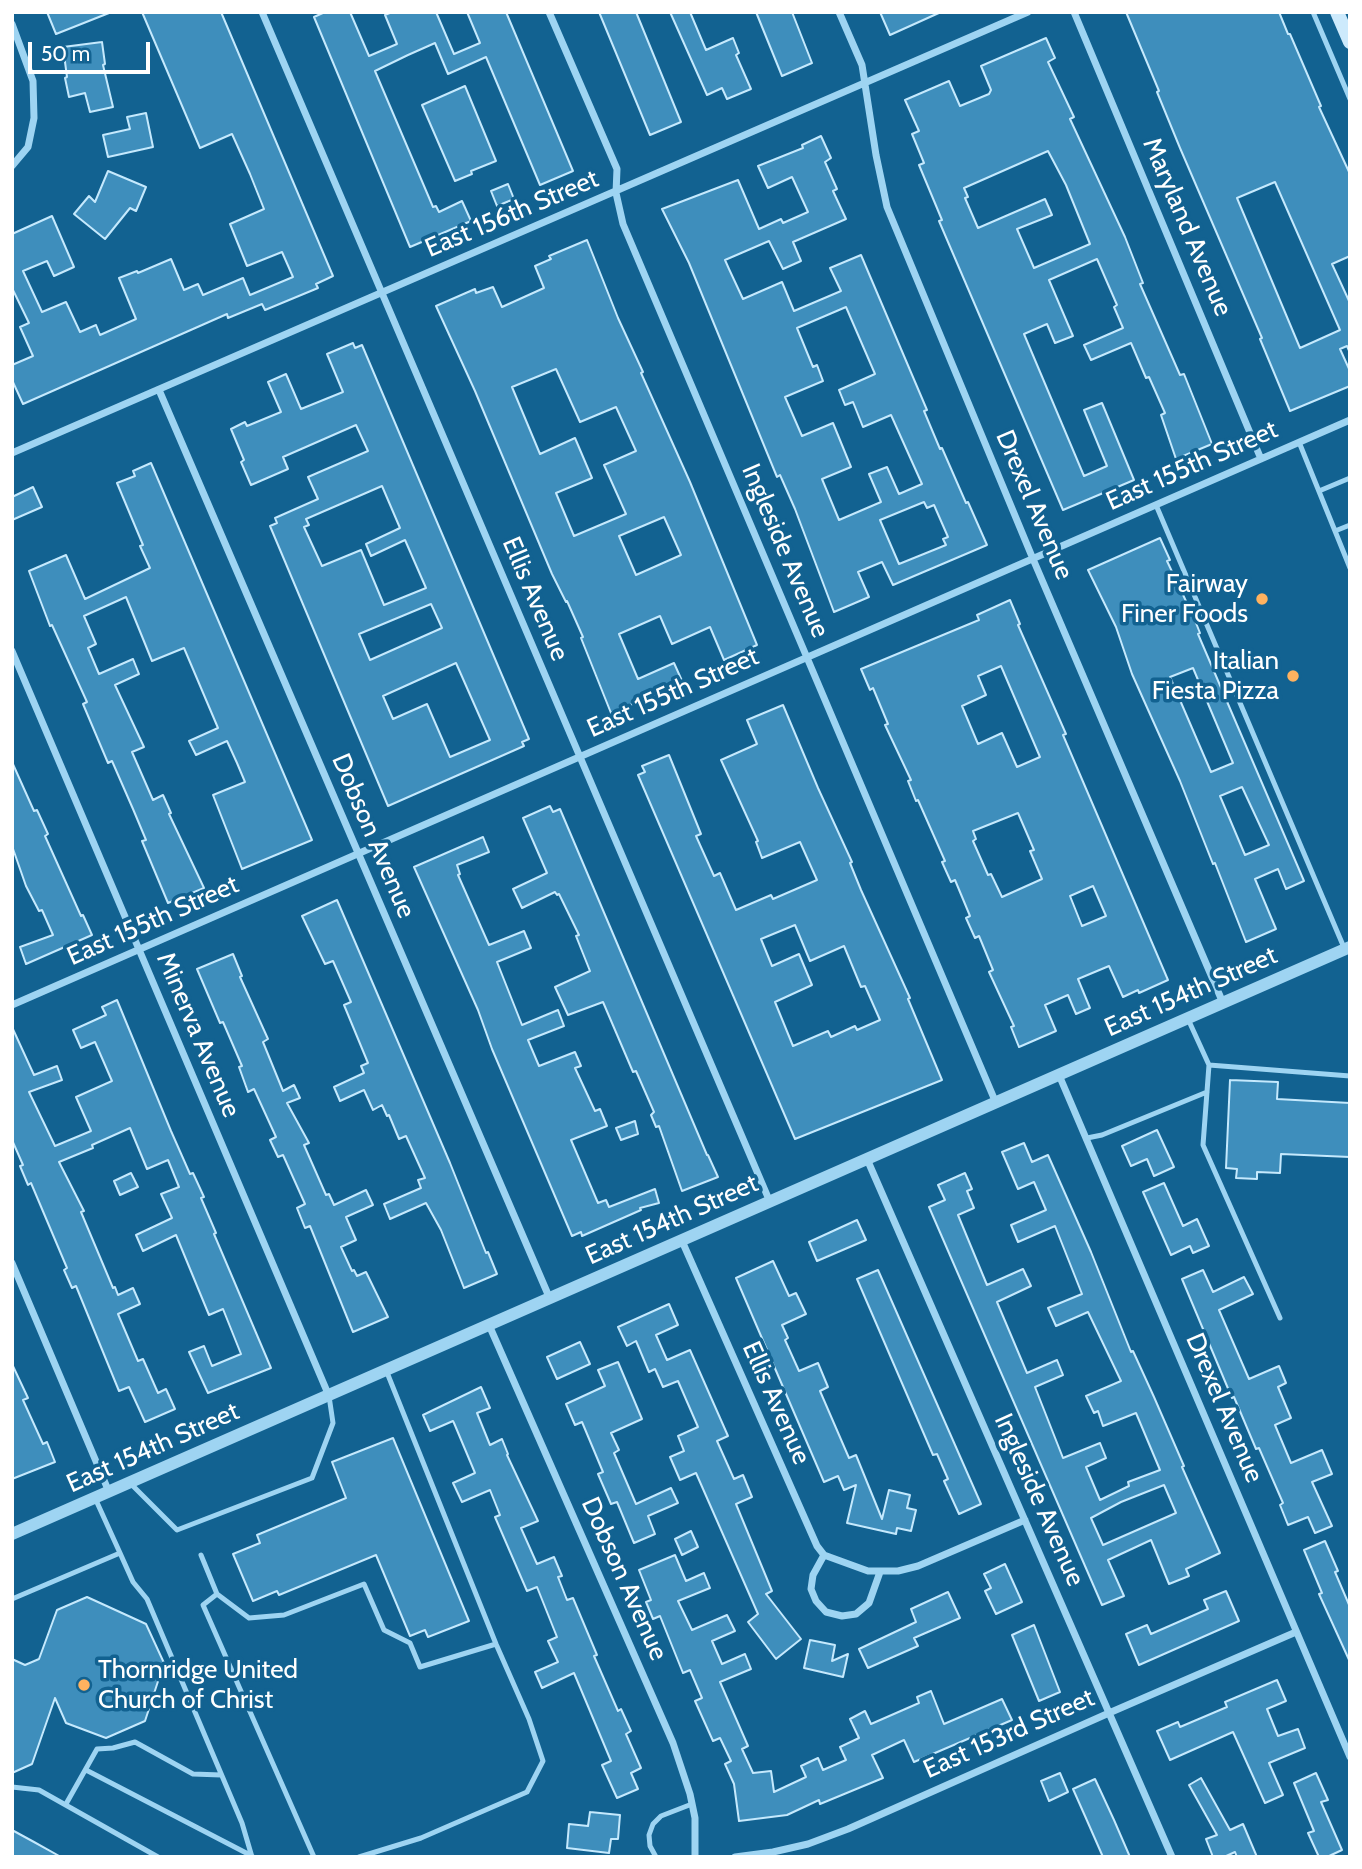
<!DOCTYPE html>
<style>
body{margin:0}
#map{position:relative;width:1362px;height:1869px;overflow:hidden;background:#126291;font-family:Cabin,sans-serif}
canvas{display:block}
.frame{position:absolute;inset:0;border:14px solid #fff;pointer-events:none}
.scale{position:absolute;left:28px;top:42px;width:122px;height:32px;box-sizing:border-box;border:4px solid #fff;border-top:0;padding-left:9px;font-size:21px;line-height:24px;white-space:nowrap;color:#fff;-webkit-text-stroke:5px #126291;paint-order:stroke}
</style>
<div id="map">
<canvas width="1362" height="1869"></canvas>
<div class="frame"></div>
<div class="scale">50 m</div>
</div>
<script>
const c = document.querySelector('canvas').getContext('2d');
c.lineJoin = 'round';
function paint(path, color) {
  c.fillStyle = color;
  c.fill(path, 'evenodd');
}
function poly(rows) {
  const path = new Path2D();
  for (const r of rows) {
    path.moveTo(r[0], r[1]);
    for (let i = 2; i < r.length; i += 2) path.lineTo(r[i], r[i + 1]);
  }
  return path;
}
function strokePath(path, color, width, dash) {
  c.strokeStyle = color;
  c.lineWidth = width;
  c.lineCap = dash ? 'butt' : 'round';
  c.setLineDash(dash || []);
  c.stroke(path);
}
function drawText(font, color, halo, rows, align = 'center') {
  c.font = font + ' Cabin,sans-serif';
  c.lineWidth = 7;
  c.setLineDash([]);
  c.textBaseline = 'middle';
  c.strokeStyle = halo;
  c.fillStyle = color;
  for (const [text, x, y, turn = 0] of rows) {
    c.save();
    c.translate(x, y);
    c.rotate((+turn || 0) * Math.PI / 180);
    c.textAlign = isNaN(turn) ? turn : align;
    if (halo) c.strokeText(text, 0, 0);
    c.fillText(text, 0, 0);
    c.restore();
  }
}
const building = poly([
 [47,12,109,12,109,13,56,34,47,12],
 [142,12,221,12,333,276,316,284,318,288,265,310,262,304,228,318,227,314,23,404,12,380,12,365,33,356,20,327,29,323,12,288,12,234,52,216,74,267,54,276,47,261,23,271,42,312,66,302,80,332,96,325,100,335,136,319,119,278,137,271,138,273,171,259,184,290,198,284,203,295,243,278,250,295,293,277,282,252,247,266,230,224,264,209,250,174,232,134,200,148,142,12],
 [325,12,350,12,369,56,397,44,385,15,392,12,436,12,454,54,480,43,467,12,506,12,573,171,540,185,486,57,448,74,435,43,408,55,375,71,433,207,436,206,439,212,462,201,471,221,410,247,314,17,325,12],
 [599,12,636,12,681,122,650,135,599,12],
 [670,12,690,12,706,50,733,38,739,53,736,55,751,89,727,99,722,88,707,95,670,12],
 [756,12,792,12,812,63,782,76,756,12],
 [880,12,941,12,890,35,880,12],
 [1126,12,1279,12,1288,34,1290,34,1321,106,1319,107,1350,174,1350,256,1332,264,1350,303,1350,353,1347,346,1340,349,1350,371,1350,386,1290,411,1260,339,1262,338,1180,148,1157,92,1159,91,1126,12],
 [1275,182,1340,330,1300,348,1237,198,1275,182],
 [1046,38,1055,58,1048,62,1074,117,1070,119,1125,237,1143,283,1140,284,1180,375,1184,374,1212,444,1176,459,1161,415,1165,413,1149,377,1146,378,1131,343,1091,360,1084,345,1123,328,1114,307,1117,305,1097,259,1049,280,1073,336,1055,343,1047,324,1024,334,1084,476,1107,466,1084,410,1102,403,1134,480,1063,510,939,221,942,220,919,165,924,163,912,134,919,131,905,100,949,81,960,106,989,94,991,90,981,66,1046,38],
 [1048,151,1066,185,1090,244,1034,268,1017,229,1052,215,1045,199,978,228,965,198,968,197,964,188,1048,151],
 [102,42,105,64,103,65,113,107,90,112,85,93,69,97,65,78,67,77,63,47,102,42],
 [465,86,496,161,471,171,472,174,455,181,422,105,465,86],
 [146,113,153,147,108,157,103,135,130,129,127,117,146,113],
 [821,136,831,158,825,162,837,189,833,191,846,219,793,242,801,261,783,269,769,241,725,260,729,269,743,299,782,282,794,311,841,291,830,268,861,255,927,410,924,411,940,449,942,448,966,503,968,502,987,545,893,585,882,562,858,572,869,597,834,612,795,509,780,475,777,477,689,263,662,209,738,180,759,229,781,219,783,223,808,212,792,177,768,188,758,166,803,148,802,145,821,136],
 [846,307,875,374,839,390,845,405,853,402,863,427,891,415,922,484,899,494,887,467,869,474,881,502,839,520,822,479,851,467,833,423,802,436,785,397,823,381,817,365,813,367,797,328,846,307],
 [924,502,927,508,934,505,948,537,943,539,946,545,899,564,880,520,924,502],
 [108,171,146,187,136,211,130,208,105,239,74,214,89,196,95,202,108,171],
 [508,184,514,199,497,206,491,191,508,184],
 [587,240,618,318,643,372,641,373,690,482,757,645,724,660,710,627,672,644,660,616,619,634,638,679,674,663,683,683,611,713,581,638,583,637,567,601,566,602,552,574,475,391,436,306,475,289,476,293,493,287,502,307,544,288,535,266,551,259,549,256,587,240],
 [556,369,580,422,616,407,636,451,604,465,626,514,574,536,556,493,592,478,575,438,540,454,512,387,556,369],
 [664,517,681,555,636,575,619,536,664,517],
 [353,343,355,348,362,345,529,739,522,742,524,746,388,806,270,526,277,523,275,518,318,499,308,477,368,451,356,425,283,457,288,469,251,485,241,462,244,460,231,429,245,422,247,426,281,412,268,382,286,374,301,409,343,392,327,354,353,343],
 [382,486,400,528,366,544,371,556,405,540,426,588,384,605,361,550,322,566,304,527,309,525,306,519,382,486],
 [431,604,442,628,370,660,359,634,431,604],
 [456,663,490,740,450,757,427,704,393,719,383,696,456,663],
 [151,463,312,840,242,869,213,795,245,782,237,763,227,741,196,755,189,741,218,728,184,648,152,661,126,597,84,616,96,644,88,648,99,674,133,659,139,674,115,685,144,747,132,752,153,800,163,795,171,813,169,814,204,888,168,903,142,841,146,840,133,809,112,761,108,763,83,704,87,702,52,625,50,626,29,571,66,555,85,599,150,568,140,546,143,545,117,483,135,476,133,471,151,463],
 [33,487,42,507,12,520,12,497,33,487],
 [1160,538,1170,560,1167,561,1194,618,1200,633,1198,634,1304,881,1286,889,1278,869,1255,879,1276,929,1246,942,1215,863,1213,864,1180,781,1132,674,1116,627,1088,570,1160,538],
 [1193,668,1233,763,1211,772,1170,677,1193,668],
 [1242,787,1269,845,1245,855,1220,796,1242,787],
 [1010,600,1020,624,1018,625,1066,734,1063,735,1168,980,1139,993,1138,990,1123,997,1109,966,1078,979,1090,1008,1076,1014,1068,995,1045,1005,1056,1031,1019,1047,1011,1027,1014,1026,989,972,993,970,979,936,975,938,966,918,970,916,955,880,951,882,942,862,945,861,918,800,916,801,908,781,911,780,885,725,888,724,873,688,870,690,861,669,979,620,977,615,1010,600],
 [1001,666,1040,757,1017,767,1002,733,978,744,962,706,986,695,978,676,1001,666],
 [1018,813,1034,850,1030,851,1042,879,1002,897,991,874,988,875,973,841,976,839,973,831,1018,813],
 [1093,886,1106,916,1082,926,1070,896,1093,886],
 [783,705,818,788,852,862,850,863,861,890,910,998,908,999,942,1080,795,1139,638,775,645,772,642,766,669,755,701,834,696,836,714,876,720,873,736,910,771,895,773,899,817,880,800,842,762,858,756,842,758,841,721,760,757,744,747,720,783,705],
 [795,925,810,961,844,946,861,987,865,986,880,1020,857,1030,855,1026,831,1037,828,1031,793,1046,775,1002,812,985,799,954,772,966,761,939,795,925],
 [12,762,34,811,37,810,48,834,45,836,81,916,83,915,92,935,26,964,20,947,53,935,42,910,39,911,26,886,12,846,12,762],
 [550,806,553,812,560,809,707,1155,708,1155,718,1177,682,1191,659,1126,656,1127,651,1115,654,1112,636,1071,633,1072,603,1002,568,1015,555,987,590,971,576,936,579,935,559,894,557,895,555,892,522,908,513,889,547,873,523,818,550,806],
 [483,837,489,852,457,865,460,874,458,875,489,945,524,931,531,948,497,962,522,1025,558,1010,564,1026,528,1040,539,1066,575,1052,581,1066,575,1068,595,1111,600,1109,607,1126,571,1140,598,1203,606,1200,609,1207,655,1189,659,1203,640,1208,641,1210,582,1236,581,1232,572,1236,492,1049,478,1010,414,867,483,837],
 [337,900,450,1163,486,1253,488,1252,497,1274,464,1288,441,1230,426,1203,390,1219,384,1204,421,1188,418,1180,425,1178,406,1136,399,1139,389,1115,387,1116,382,1105,373,1110,364,1090,340,1101,334,1087,364,1073,361,1066,368,1063,344,1005,351,1002,333,961,325,964,302,916,337,900],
 [233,954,242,976,240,977,268,1039,263,1042,283,1091,294,1085,300,1098,287,1103,309,1143,304,1145,326,1195,329,1194,334,1205,366,1190,373,1205,346,1217,356,1240,341,1247,352,1271,354,1270,357,1276,366,1272,388,1317,353,1332,310,1226,305,1228,297,1208,305,1204,283,1155,278,1157,270,1140,276,1137,254,1089,248,1092,239,1067,242,1066,223,1022,220,1023,197,969,233,954],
 [117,1000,171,1131,190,1174,193,1173,204,1197,201,1198,216,1233,214,1234,271,1368,208,1393,189,1352,204,1346,212,1366,241,1354,223,1309,209,1315,176,1235,143,1251,136,1235,172,1218,161,1194,179,1187,168,1160,147,1169,130,1128,92,1145,93,1148,59,1162,84,1211,81,1212,113,1288,115,1287,118,1295,133,1288,140,1304,118,1314,138,1361,143,1359,158,1393,166,1389,175,1409,145,1422,129,1387,119,1391,76,1286,72,1288,64,1270,67,1268,31,1183,28,1185,20,1166,23,1165,12,1140,12,1027,34,1075,57,1066,62,1080,29,1092,55,1146,91,1131,76,1097,112,1081,95,1042,81,1048,73,1030,106,1015,102,1007,117,1000],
 [1230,1080,1278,1082,1277,1099,1350,1103,1350,1157,1281,1154,1280,1173,1257,1172,1257,1179,1236,1178,1237,1169,1226,1168,1230,1080],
 [635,1121,638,1134,621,1140,616,1128,635,1121],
 [1157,1130,1174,1167,1154,1176,1147,1159,1131,1166,1122,1146,1157,1130],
 [1024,1143,1032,1162,1048,1155,1091,1252,1131,1352,1133,1351,1154,1397,1184,1466,1182,1467,1220,1553,1186,1569,1189,1576,1169,1584,1151,1540,1108,1560,1124,1596,1102,1605,929,1207,945,1200,938,1185,965,1173,972,1189,967,1191,974,1208,958,1215,987,1285,1023,1269,1031,1286,997,1302,1027,1373,1057,1360,1063,1375,1035,1387,1063,1458,1100,1443,1106,1458,1086,1467,1100,1500,1129,1486,1128,1482,1160,1470,1136,1413,1103,1426,1098,1411,1094,1413,1086,1396,1121,1381,1088,1312,1056,1326,1048,1308,1082,1294,1055,1226,1018,1242,1011,1225,1046,1210,1034,1182,1018,1189,1002,1152,1024,1143],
 [1164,1485,1176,1513,1103,1545,1091,1518,1121,1502,1164,1485],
 [131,1173,138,1187,120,1195,114,1181,131,1173],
 [1164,1183,1183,1226,1197,1219,1209,1246,1193,1253,1190,1246,1171,1255,1143,1192,1164,1183],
 [857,1220,866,1240,817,1261,809,1242,857,1220],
 [773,1261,789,1296,796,1293,806,1314,782,1325,788,1338,785,1340,799,1371,818,1363,828,1387,820,1391,849,1458,856,1455,882,1519,889,1490,910,1495,907,1508,916,1510,911,1531,897,1528,896,1534,847,1523,856,1485,844,1490,838,1476,824,1482,736,1278,773,1261],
 [878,1270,981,1504,959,1514,944,1481,948,1479,937,1454,933,1455,857,1279,878,1270],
 [1203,1270,1213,1292,1244,1277,1253,1294,1219,1310,1249,1379,1279,1366,1286,1383,1278,1387,1291,1418,1275,1425,1291,1463,1322,1450,1332,1474,1312,1482,1332,1526,1315,1533,1308,1517,1288,1525,1280,1505,1283,1503,1259,1448,1256,1449,1234,1397,1232,1398,1182,1279,1203,1270],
 [669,1304,678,1325,656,1335,667,1360,690,1350,728,1436,717,1441,734,1479,743,1475,752,1497,736,1504,772,1591,766,1594,801,1639,776,1659,748,1622,758,1614,696,1473,680,1480,670,1457,684,1451,678,1436,698,1427,678,1381,663,1387,655,1369,649,1372,636,1341,627,1346,618,1327,669,1304],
 [580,1342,590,1364,557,1379,547,1357,580,1342],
 [618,1362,642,1419,611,1433,619,1450,614,1453,636,1504,671,1488,678,1503,648,1516,655,1534,634,1543,617,1502,611,1504,598,1474,603,1472,582,1422,575,1425,566,1404,605,1386,598,1370,618,1362],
 [12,1364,28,1398,23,1400,43,1444,47,1442,55,1462,12,1479,12,1364],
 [481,1387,490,1408,477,1413,490,1445,502,1439,508,1454,507,1455,538,1521,521,1528,537,1564,554,1557,562,1576,558,1577,567,1600,573,1598,597,1655,594,1656,618,1711,621,1709,631,1731,626,1734,641,1768,631,1773,638,1789,617,1798,602,1765,611,1761,574,1673,542,1688,535,1672,558,1662,548,1641,557,1637,537,1587,527,1591,495,1517,500,1515,490,1490,462,1502,453,1483,475,1473,454,1423,453,1421,430,1431,423,1415,481,1387],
 [393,1438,469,1621,428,1637,425,1630,410,1636,376,1555,279,1595,277,1591,253,1601,233,1554,260,1543,257,1535,346,1498,332,1462,393,1438],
 [691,1531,698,1547,682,1555,675,1539,691,1531],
 [1325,1541,1338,1571,1335,1572,1350,1607,1350,1662,1319,1594,1322,1593,1304,1550,1325,1541],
 [675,1555,686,1581,704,1573,710,1588,678,1601,692,1630,727,1615,735,1631,712,1641,722,1664,745,1654,751,1669,720,1682,748,1746,742,1749,753,1773,771,1771,774,1792,806,1777,801,1766,818,1758,823,1770,846,1760,840,1747,859,1738,850,1719,865,1711,871,1724,919,1703,917,1697,931,1691,944,1724,1002,1699,1012,1720,914,1762,904,1740,872,1755,883,1778,820,1804,819,1800,787,1815,739,1821,734,1784,725,1764,731,1761,720,1738,713,1741,695,1701,702,1698,690,1670,683,1673,660,1616,653,1619,646,1602,651,1600,639,1570,675,1555],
 [1005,1564,1022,1602,996,1614,985,1591,991,1588,984,1574,1005,1564],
 [1226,1591,1239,1621,1139,1665,1126,1634,1147,1625,1151,1634,1208,1609,1204,1600,1226,1591],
 [948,1592,960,1618,914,1638,918,1646,868,1668,859,1649,916,1622,911,1609,948,1592],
 [87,1597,146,1624,164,1663,145,1721,106,1738,66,1723,55,1698,32,1764,12,1773,12,1659,25,1665,39,1659,57,1610,87,1597],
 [1034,1625,1060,1692,1039,1701,1012,1635,1034,1625],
 [810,1640,835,1645,832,1661,848,1654,843,1677,804,1668,810,1640],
 [1277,1680,1286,1701,1267,1709,1278,1736,1298,1729,1305,1748,1269,1763,1283,1795,1265,1803,1233,1732,1170,1760,1157,1731,1178,1722,1180,1727,1227,1707,1225,1702,1277,1680],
 [1060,1773,1068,1792,1049,1801,1041,1781,1060,1773],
 [1316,1773,1328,1800,1321,1802,1342,1850,1327,1857,1319,1857,1308,1833,1314,1831,1294,1783,1316,1773],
 [1201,1778,1230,1830,1243,1824,1257,1857,1237,1857,1235,1852,1224,1857,1213,1857,1206,1839,1217,1835,1189,1785,1201,1778],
 [1095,1779,1114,1820,1130,1857,1103,1857,1085,1816,1073,1789,1095,1779],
 [590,1812,620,1815,618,1839,611,1839,609,1853,567,1848,569,1824,588,1826,590,1812],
 [12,1830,34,1842,61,1857,12,1857,12,1830]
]);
const service = poly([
 [1313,12,1350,99],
 [1299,442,1350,568],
 [1319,491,1350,478],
 [1156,505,1345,950],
 [1335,531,1350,525],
 [1188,1019,1209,1065,1350,1076],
 [1209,1065,1203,1145,1280,1318],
 [1087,1138,1102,1135,1207,1092],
 [130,1483,177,1530,312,1478,333,1423,329,1396],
 [120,1553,133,1582,147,1599,242,1823,252,1857],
 [201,1555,217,1594,249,1618,284,1615,364,1584,384,1630,410,1643,420,1667,496,1644],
 [217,1594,203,1605,314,1857],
 [12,1599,120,1553,95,1498],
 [86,1770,252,1856],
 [12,1787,39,1790,158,1857],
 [66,1804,97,1749,113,1748,135,1742,193,1774,221,1775],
 [359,1857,421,1838,527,1792,543,1761,529,1719,496,1644,386,1370],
 [656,1857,650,1846,649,1835,653,1824,661,1816,692,1804]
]);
const minor = poly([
 [262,12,770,1202],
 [549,12,617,169,616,193,623,224,996,1103],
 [839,12,862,65,876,155,887,207,1033,559,1223,1003],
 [1074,12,1261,459],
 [12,24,33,81,34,118,28,147,12,166],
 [159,390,550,1299],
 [12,453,1028,12],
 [12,651,329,1396],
 [12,1005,1350,420],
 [1059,1075,1350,1757],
 [867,1159,1172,1857],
 [682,1241,817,1546,824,1555,868,1571,898,1571,918,1566,1025,1520],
 [12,1263,109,1492],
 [489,1325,673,1743,690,1794,695,1818,695,1857],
 [824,1555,813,1575,811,1589,816,1601,826,1612,842,1616,856,1614,869,1603,880,1572],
 [735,1857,773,1852,808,1844,848,1829,1109,1713,1296,1632]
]);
const tertiary = poly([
 [12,1534,1350,947]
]);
const secondary = poly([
 [1337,12,1350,42]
]);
const markers = [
 [1262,599,7,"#ffb25f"],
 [1293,676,7,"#ffb25f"],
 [84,1685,7,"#ffb25f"]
];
const streetNames = [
 ["East 156th Street",512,214,-23],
 ["Maryland Avenue",1187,227,67],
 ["East 155th Street",1192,466,-24],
 ["Drexel Avenue",1034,505,67],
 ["Ingleside Avenue",785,551,67],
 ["Ellis Avenue",535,599,67],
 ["East 155th Street",673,693,-24],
 ["Dobson Avenue",373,836,67],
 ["East 155th Street",153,921,-24],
 ["East 154th Street",1191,992,-24],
 ["Minerva Avenue",198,1035,67],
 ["East 154th Street",672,1220,-24],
 ["Ellis Avenue",776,1403,66],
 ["Drexel Avenue",1224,1408,67],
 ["East 154th Street",153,1448,-24],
 ["Ingleside Avenue",1039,1500,66],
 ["Dobson Avenue",624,1579,66],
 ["East 153rd Street",1009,1734,-24]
];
const poiNames = [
 ["Fairway",1248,584],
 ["Finer Foods",1248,614],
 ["Italian",1279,661],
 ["Fiesta Pizza",1279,691],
 ["Thornridge United",98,1670,"left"],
 ["Church of Christ",98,1700,"left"]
];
paint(building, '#3e8ebc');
strokePath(building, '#c5e9fd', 2);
strokePath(service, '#9ed4f2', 5);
strokePath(minor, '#9ed4f2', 7);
strokePath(tertiary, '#9ed4f2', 12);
strokePath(secondary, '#cdeafc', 14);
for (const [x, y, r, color] of markers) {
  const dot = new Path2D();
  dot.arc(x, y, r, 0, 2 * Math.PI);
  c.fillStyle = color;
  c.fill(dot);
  strokePath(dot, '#126291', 2.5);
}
drawText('26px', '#fff', '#126291', streetNames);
drawText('26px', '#fff', '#126291', poiNames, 'right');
</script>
